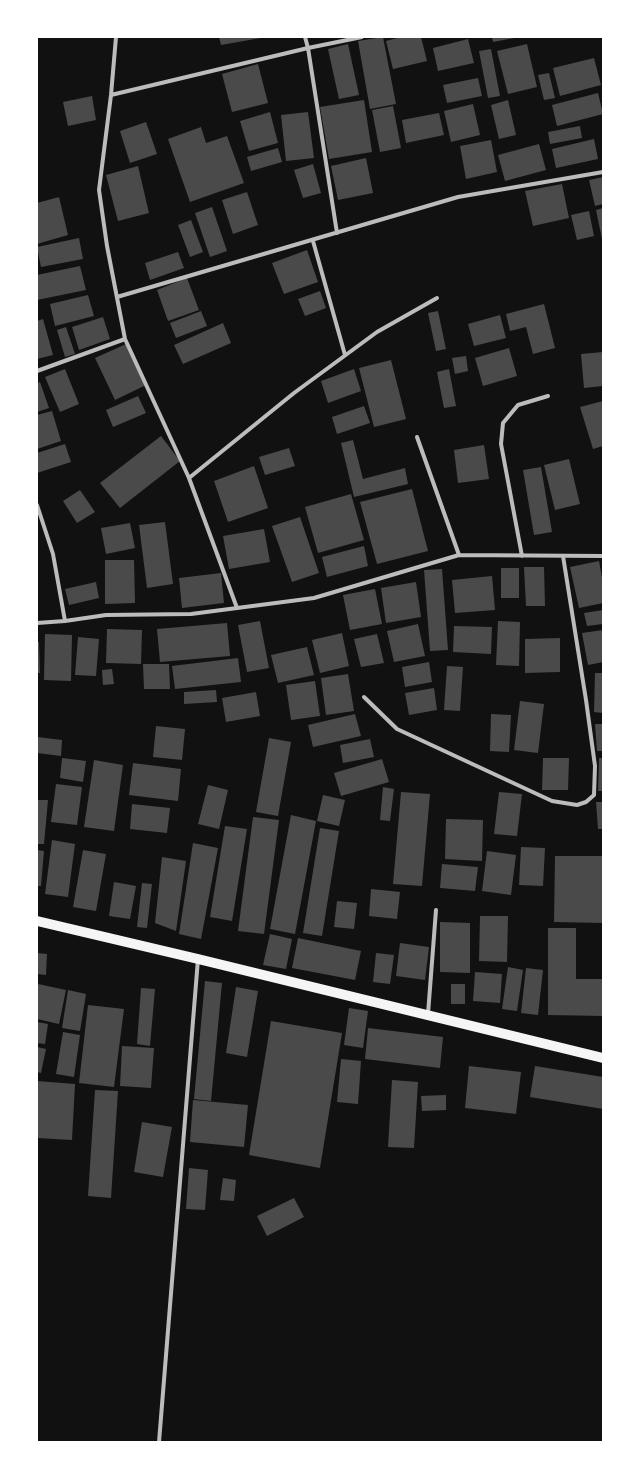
<!DOCTYPE html>
<style>
body{margin:0}
#map{position:relative;width:640px;height:1479px;overflow:hidden;background:#111;font-family:"Open Sans",sans-serif}
canvas{display:block}
.frame{position:absolute;inset:0;border:38px solid #fff;pointer-events:none}
</style>
<div id="map">
<canvas width="640" height="1479"></canvas>
<div class="frame"></div>
</div>
<script>
const c = document.querySelector('canvas').getContext('2d');
c.lineJoin = 'round';
function paint(path, color) {
  c.fillStyle = color;
  c.fill(path, 'evenodd');
}
function poly(rows) {
  const path = new Path2D();
  for (const r of rows) {
    path.moveTo(r[0], r[1]);
    for (let i = 2; i < r.length; i += 2) path.lineTo(r[i], r[i + 1]);
  }
  return path;
}
function strokePath(path, color, width, dash) {
  c.strokeStyle = color;
  c.lineWidth = width;
  c.lineCap = dash ? 'butt' : 'round';
  c.setLineDash(dash || []);
  c.stroke(path);
}
const building = poly([
 [219,37,261,37,261,38,221,45],
 [383,37,396,104,370,109,358,41],
 [401,37,421,37,427,61,393,69,386,41],
 [492,37,514,37,514,38,493,42],
 [468,39,474,63,438,71,433,48],
 [348,44,359,95,339,99,328,49],
 [527,44,537,87,508,94,497,51],
 [491,49,500,96,488,98,479,51],
 [594,58,601,85,560,96,553,68],
 [258,64,268,103,232,112,222,74],
 [549,73,555,98,544,100,538,75],
 [478,78,482,96,447,103,443,85],
 [598,93,603,114,557,126,552,105],
 [92,96,96,120,68,126,63,102],
 [364,100,372,152,329,159,320,107],
 [508,100,516,135,499,139,491,105],
 [473,104,480,135,451,142,444,111],
 [393,106,401,148,380,152,372,110],
 [270,112,278,143,249,151,240,121],
 [308,112,314,158,286,161,281,115],
 [439,113,444,135,406,143,402,120],
 [146,122,157,154,130,163,120,131],
 [580,126,582,138,550,144,548,132],
 [201,127,206,143,227,136,244,183,190,202,168,139],
 [594,139,598,159,556,168,552,149],
 [491,140,497,172,466,179,460,146],
 [539,144,546,170,505,181,498,155],
 [278,148,282,162,251,171,247,157],
 [366,158,373,193,338,200,331,166],
 [313,164,321,193,303,198,294,170],
 [138,166,149,213,118,221,106,175],
 [603,177,603,204,595,206,589,180],
 [562,184,569,218,533,226,525,191],
 [247,192,258,225,233,234,222,200],
 [59,197,68,235,37,244,37,203],
 [212,207,227,251,210,257,195,213],
 [603,208,603,238,602,239,596,210],
 [589,211,594,236,577,240,571,215],
 [191,220,203,252,190,257,178,225],
 [79,238,83,259,41,267,37,247],
 [307,250,318,282,284,294,272,263],
 [178,252,184,268,150,280,145,263],
 [80,266,86,290,37,300,37,275],
 [187,278,199,310,168,321,157,290],
 [320,291,326,308,305,316,298,299],
 [88,295,94,316,55,326,50,304],
 [544,304,555,348,533,354,526,327,510,331,506,314],
 [201,311,207,326,176,338,170,323],
 [438,311,446,349,436,351,428,313],
 [500,315,506,338,474,346,468,324],
 [103,317,110,339,79,350,72,327],
 [43,319,53,355,37,359,37,321],
 [223,323,231,343,183,364,174,345],
 [66,327,75,354,65,357,57,330],
 [126,344,146,385,115,400,95,358],
 [509,348,517,376,483,386,475,358],
 [603,352,603,386,584,388,581,354],
 [466,356,468,371,455,374,452,358],
 [391,360,406,419,374,427,359,368],
 [65,369,79,404,60,412,45,377],
 [354,369,361,391,328,403,321,381],
 [449,369,456,406,444,408,437,372],
 [40,382,49,408,37,412,37,383],
 [138,396,146,413,113,427,106,410],
 [603,401,603,446,593,449,580,407],
 [364,406,370,423,337,434,332,417],
 [52,411,61,441,37,449,37,415],
 [161,436,180,461,120,508,100,483],
 [353,440,363,479,405,468,408,484,354,497,341,443],
 [65,444,71,462,37,473,37,453],
 [484,445,489,479,458,483,454,450],
 [289,448,295,466,265,475,259,457],
 [569,459,580,504,555,510,544,465],
 [254,466,268,508,228,522,214,481],
 [541,467,552,532,534,535,523,470],
 [412,489,428,551,377,564,360,502],
 [80,490,95,512,77,523,63,501],
 [351,494,364,540,318,553,305,507],
 [300,517,319,573,292,582,272,526],
 [165,522,173,584,147,588,139,525],
 [130,523,135,548,106,554,101,528],
 [264,529,270,562,229,569,223,536],
 [364,546,368,566,327,577,322,557],
 [105,560,134,560,135,603,105,604],
 [599,561,603,583,603,603,579,608,570,567],
 [524,567,544,567,545,606,526,606],
 [501,568,519,568,519,598,501,598],
 [442,569,448,650,430,651,424,570],
 [221,573,224,603,182,608,179,578],
 [492,576,495,610,455,613,452,580],
 [96,582,99,598,69,605,65,589],
 [416,582,421,617,386,623,381,588],
 [375,589,382,624,350,630,343,595],
 [603,610,603,624,587,626,584,613],
 [260,621,269,668,247,672,238,625],
 [498,621,520,622,519,666,496,665],
 [227,623,230,656,160,662,157,629],
 [418,624,425,656,394,662,387,631],
 [454,626,492,627,491,654,453,652],
 [107,629,142,630,141,664,106,663],
 [603,630,603,662,588,665,582,633],
 [342,633,349,666,320,673,312,640],
 [45,634,72,635,71,681,44,680],
 [377,634,384,663,361,667,354,639],
 [78,637,99,639,96,676,75,675],
 [560,638,560,672,525,673,525,639],
 [37,642,39,642,40,673,37,673],
 [307,647,314,675,278,683,271,655],
 [238,658,241,682,175,689,172,666],
 [429,662,432,682,405,687,402,667],
 [143,664,169,664,170,689,144,689],
 [447,666,463,667,460,711,444,710],
 [112,669,114,684,103,685,102,670],
 [595,673,603,673,603,713,594,712],
 [348,674,354,711,326,715,321,678],
 [315,681,320,716,291,720,286,685],
 [434,688,437,710,409,715,405,693],
 [216,690,217,702,184,704,184,692],
 [256,692,260,716,226,722,222,698],
 [520,701,544,704,538,753,514,750],
 [355,714,361,736,313,747,308,725],
 [491,714,511,715,509,752,490,751],
 [595,724,603,724,603,751,597,751],
 [156,726,185,729,182,760,153,757],
 [37,737,62,740,61,756,37,753],
 [269,738,291,742,278,816,256,812],
 [370,739,374,757,343,763,340,745],
 [62,758,86,761,83,782,60,778],
 [543,758,569,758,568,790,542,790],
 [599,758,603,758,603,791,598,791],
 [382,759,389,782,341,796,334,773],
 [94,760,123,765,114,831,84,827],
 [133,763,181,769,178,801,129,795],
 [56,784,82,787,77,825,51,822],
 [208,785,228,790,219,829,198,824],
 [383,787,394,789,390,821,380,820],
 [401,792,430,794,422,886,393,884],
 [499,792,522,794,517,836,494,834],
 [323,795,345,800,339,826,317,821],
 [37,800,48,800,44,844,37,844],
 [596,802,603,802,603,829,598,829],
 [132,804,170,808,167,833,130,829],
 [291,815,316,821,295,934,270,929],
 [253,817,279,820,264,934,238,931],
 [446,819,483,820,482,861,445,859],
 [225,826,247,829,232,921,210,917],
 [320,828,339,831,322,936,303,933],
 [52,840,75,844,68,897,45,894],
 [193,843,218,848,201,939,179,934],
 [521,847,545,848,543,886,519,885],
 [37,850,44,851,41,886,37,886],
 [83,850,106,854,96,911,73,907],
 [487,851,516,855,511,895,482,891],
 [555,856,603,856,603,923,554,922],
 [162,857,186,861,176,931,155,923],
 [442,864,478,867,475,891,440,888],
 [114,882,136,886,130,919,109,916],
 [142,883,152,884,147,928,137,927],
 [371,889,400,892,397,919,369,916],
 [337,901,357,903,354,929,334,927],
 [480,916,508,916,507,962,479,961],
 [440,922,470,923,470,973,440,972],
 [548,928,576,928,576,979,603,979,603,1016,548,1015],
 [270,934,292,939,286,969,263,965],
 [298,938,361,951,355,980,292,968],
 [400,943,429,947,425,980,396,976],
 [37,953,47,954,46,975,37,974],
 [376,953,394,955,390,984,373,982],
 [508,967,523,970,517,1011,502,1009],
 [526,968,543,970,538,1015,521,1013],
 [475,972,502,974,500,1003,473,1001],
 [205,981,222,983,211,1101,194,1099],
 [38,984,66,990,59,1024,37,1019,37,991],
 [451,984,465,984,465,1004,451,1004],
 [236,987,258,991,247,1057,226,1053],
 [141,988,155,989,150,1046,137,1044],
 [68,990,86,994,80,1031,62,1028],
 [88,1005,124,1009,114,1087,79,1083],
 [349,1008,368,1011,363,1048,344,1045],
 [271,1021,342,1033,320,1168,249,1155],
 [37,1022,48,1024,45,1044,37,1043],
 [368,1028,443,1037,440,1068,365,1059],
 [63,1032,80,1035,74,1077,56,1074],
 [122,1046,154,1048,151,1088,120,1086],
 [37,1047,46,1049,41,1073,37,1072],
 [341,1059,361,1061,358,1104,337,1102],
 [469,1066,521,1072,516,1114,465,1108],
 [535,1066,603,1077,603,1109,530,1097],
 [392,1080,418,1082,414,1148,388,1147],
 [37,1081,75,1084,72,1140,37,1138],
 [95,1090,118,1091,111,1198,88,1196],
 [446,1095,446,1110,422,1111,421,1096],
 [193,1100,248,1105,244,1147,190,1142],
 [142,1122,172,1127,163,1177,134,1172],
 [189,1168,208,1170,205,1210,186,1209],
 [223,1178,236,1180,234,1201,220,1200],
 [294,1198,304,1217,267,1236,257,1216]
]);
const minor = poly([
 [116,37,111,95,99,190,107,246,125,339,189,478,237,608],
 [305,37,308,48,337,233],
 [111,95,308,48,362,37],
 [313,241,345,355],
 [117,297,458,197,603,172],
 [37,371,125,339],
 [417,437,459,555],
 [189,478,294,393,377,332,437,298],
 [37,505,53,554,65,621],
 [522,556,501,444,503,423,518,405,548,396],
 [37,623,65,621,106,615,191,614,314,598,459,555,603,556],
 [364,697,397,729,552,801,577,805,586,802,594,795,595,766,586,700,563,556],
 [428,1014,436,910],
 [159,1442,198,959]
]);
const primary = poly([
 [37,921,198,959,603,1058]
]);
paint(building, '#4a4a4a');
strokePath(minor, '#bcbcbc', 4);
strokePath(primary, '#f5f5f5', 10);
</script>
